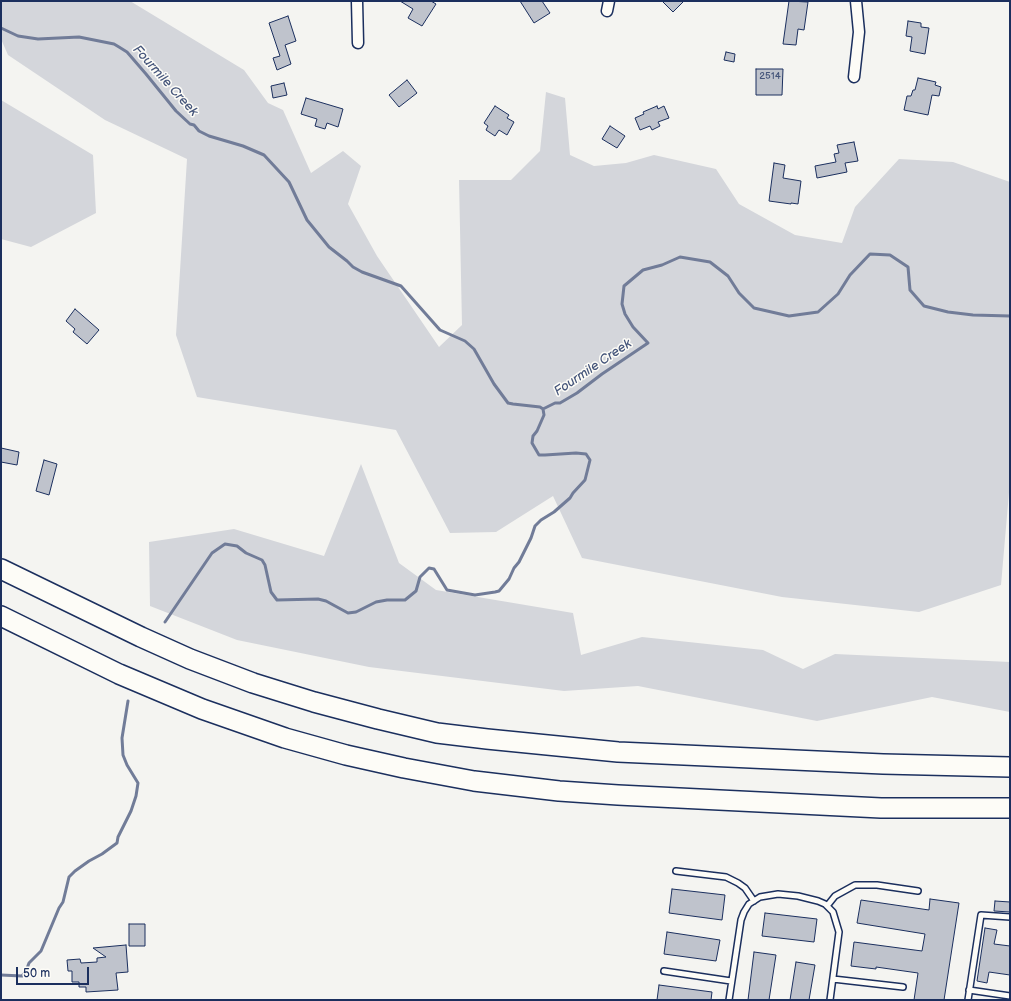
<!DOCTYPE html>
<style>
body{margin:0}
#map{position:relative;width:1011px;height:1001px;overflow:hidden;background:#f4f4f1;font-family:"Balsamiq Sans",sans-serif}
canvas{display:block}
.frame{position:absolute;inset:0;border:2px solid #1b2f5e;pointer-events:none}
.scale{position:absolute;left:16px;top:967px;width:73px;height:18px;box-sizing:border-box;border:2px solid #1b2f5e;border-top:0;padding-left:5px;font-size:12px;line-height:14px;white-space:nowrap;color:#1b2f5e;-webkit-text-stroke:3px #fdfcf7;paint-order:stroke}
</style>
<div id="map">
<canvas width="1011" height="1001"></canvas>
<div class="frame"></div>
<div class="scale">50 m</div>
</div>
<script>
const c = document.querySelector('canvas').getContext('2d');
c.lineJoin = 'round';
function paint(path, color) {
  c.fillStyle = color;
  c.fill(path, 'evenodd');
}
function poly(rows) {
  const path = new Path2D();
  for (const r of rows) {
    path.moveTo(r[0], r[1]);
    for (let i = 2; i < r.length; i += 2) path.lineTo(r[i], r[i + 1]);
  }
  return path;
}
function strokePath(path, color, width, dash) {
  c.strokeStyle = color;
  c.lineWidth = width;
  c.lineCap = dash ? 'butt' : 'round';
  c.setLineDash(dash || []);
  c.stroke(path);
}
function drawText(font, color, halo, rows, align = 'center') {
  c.font = font + ' "Balsamiq Sans",sans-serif';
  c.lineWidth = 3;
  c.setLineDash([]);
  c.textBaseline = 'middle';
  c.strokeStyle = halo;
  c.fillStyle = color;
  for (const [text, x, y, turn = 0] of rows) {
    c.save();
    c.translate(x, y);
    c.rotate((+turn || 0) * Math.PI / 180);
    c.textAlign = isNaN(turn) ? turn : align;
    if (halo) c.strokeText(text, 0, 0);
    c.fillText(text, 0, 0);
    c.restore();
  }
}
const green = poly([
 [1,1,130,1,244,70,268,103,283,110,311,173,343,151,361,166,348,204,377,256,439,347,462,325,459,180,511,180,540,151,546,92,565,98,570,155,594,166,626,163,654,155,716,169,739,204,795,235,842,243,855,207,899,159,953,162,1010,182,1010,481,1001,585,919,612,782,597,582,558,553,496,496,532,450,533,396,430,197,397,176,335,187,159,105,120,8,55,1,39],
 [1,100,93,155,96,213,31,247,1,239],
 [361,464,399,563,436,590,573,613,581,655,642,637,763,650,803,669,835,654,1010,662,1010,712,932,697,817,721,638,686,564,691,369,667,237,640,150,606,149,542,234,529,324,556]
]);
const stream = poly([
 [1,28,18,36,38,39,79,37,114,44,119,47,127,52,146,74,176,111,190,124,194,125,199,131,209,136,243,146,264,155,289,182,307,220,329,247,347,261,353,267,362,272,401,286,440,330,465,341,474,349,494,384,508,403,513,404,540,407,543,409],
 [543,409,555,403,560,403,577,393,602,374,648,343,633,327,625,314,622,304,624,286,643,270,662,265,680,257,710,262,728,276,739,293,754,308,789,316,818,312,838,294,850,275,870,254,890,255,908,267,910,290,924,306,948,312,973,315,1010,316],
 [165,622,212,553,225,544,237,546,246,553,262,560,265,565,271,592,277,600,318,599,326,601,348,613,356,612,376,602,387,600,405,600,416,591,420,577,429,568,434,569,447,590,475,595,495,592,499,591,509,579,514,568,519,562,531,538,535,526,541,520,554,512,570,498,573,493,585,480,590,460,586,454,576,453,545,455,539,455,532,443,533,436,537,431,544,415,543,409],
 [1,975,22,976,26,971,29,963,41,951,59,908,63,902,69,877,75,871,89,861,102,854,117,843,118,837,131,811,136,796,138,783,127,765,123,755,122,738,128,701]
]);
const building = poly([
 [400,1,431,1,436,4,422,26,408,18,413,9,400,1],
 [520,1,542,1,550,13,534,23,520,1],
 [662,1,684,1,673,12,662,1],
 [789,1,808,2,804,30,798,29,796,45,783,44,789,1],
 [288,16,296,41,285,45,291,64,277,70,273,58,280,56,269,23,288,16],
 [908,21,921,23,921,27,929,28,925,54,910,51,912,37,906,36,908,21],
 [726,52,735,54,734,62,724,60,726,52],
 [756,69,783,69,782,95,756,95,756,69],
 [918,78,936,82,935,85,941,87,939,96,932,95,928,115,904,110,907,96,911,96,913,90,915,90,918,78],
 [407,80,417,93,399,107,389,95,407,80],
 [284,83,287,95,273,98,271,86,284,83],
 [306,98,343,109,338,127,327,123,325,129,315,126,317,119,301,114,306,98],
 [495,106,509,115,507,118,514,122,507,135,499,130,495,136,486,130,488,126,484,123,495,106],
 [657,106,658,109,664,106,669,118,658,122,660,126,652,130,650,126,640,130,635,118,644,114,643,112,657,106],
 [610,126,625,136,617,148,602,139,610,126],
 [854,142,858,161,845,163,847,172,817,178,815,166,836,162,834,154,839,153,837,145,854,142],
 [774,163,785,165,783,178,801,181,798,204,791,203,791,204,769,201,774,163],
 [75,309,99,330,87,344,73,332,75,329,66,321,75,309],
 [1,448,19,452,17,465,1,462,1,448],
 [44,460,57,464,49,495,36,491,44,460],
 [672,889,725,895,722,920,669,913,672,889],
 [930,899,959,903,944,1000,914,1000,918,973,876,967,876,969,851,966,854,942,922,951,925,934,857,923,861,900,929,910,930,899],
 [995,901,1010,902,1010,912,994,911,995,901],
 [765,913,817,919,814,942,762,936,765,913],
 [129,924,145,924,145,946,129,946,129,924],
 [985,928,997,930,994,944,1010,946,1010,975,989,972,987,983,977,981,985,928],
 [667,932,720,940,716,961,664,954,667,932],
 [126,945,128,972,116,973,118,990,86,992,86,987,79,987,79,982,72,982,72,971,68,971,67,960,80,959,81,963,97,962,97,958,106,957,93,948,126,945],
 [754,952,776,955,769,1000,748,1000,754,952],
 [796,962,815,965,809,1000,790,1000,796,962],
 [659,985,712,992,711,1000,657,1000,659,985]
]);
const service = poly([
 [676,871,726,877,738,883,745,888,754,901],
 [827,906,835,896,855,885,877,885,918,891],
 [664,971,731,981],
 [833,979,903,987],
 [969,990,1010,996],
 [729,1000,741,920,744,912,749,904,760,897,778,894,798,896,818,901,825,904,833,912,839,932,830,1000],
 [968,1000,981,915,1010,917]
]);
const minor = poly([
 [357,1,358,43],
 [607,11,609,1],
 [854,77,859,32,856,1]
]);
const motorway = poly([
 [1,569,141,637,190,659,253,683,314,702,378,719,437,733,487,739,618,752,883,764,1010,767],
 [1,616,119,674,202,709,285,738,346,755,404,768,474,781,559,791,618,795,881,808,1010,808]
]);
const numberNames = [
 ["2514",770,76]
];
const waterNames = [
 ["Fourmile Creek",165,81,48],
 ["Fourmile Creek",593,368,-34]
];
paint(green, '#d4d6db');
strokePath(stream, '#717c98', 3);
paint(building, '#bfc3cc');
strokePath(building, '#1b2f5e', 1);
strokePath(service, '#1b2f5e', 8);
strokePath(minor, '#1b2f5e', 13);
strokePath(motorway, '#1b2f5e', 22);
strokePath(service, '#fdfcf7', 5);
strokePath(minor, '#fdfcf7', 10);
strokePath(motorway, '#fdfcf7', 19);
drawText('10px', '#44547a', null, numberNames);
drawText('italic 13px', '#46567b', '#fdfcf7', waterNames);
</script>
